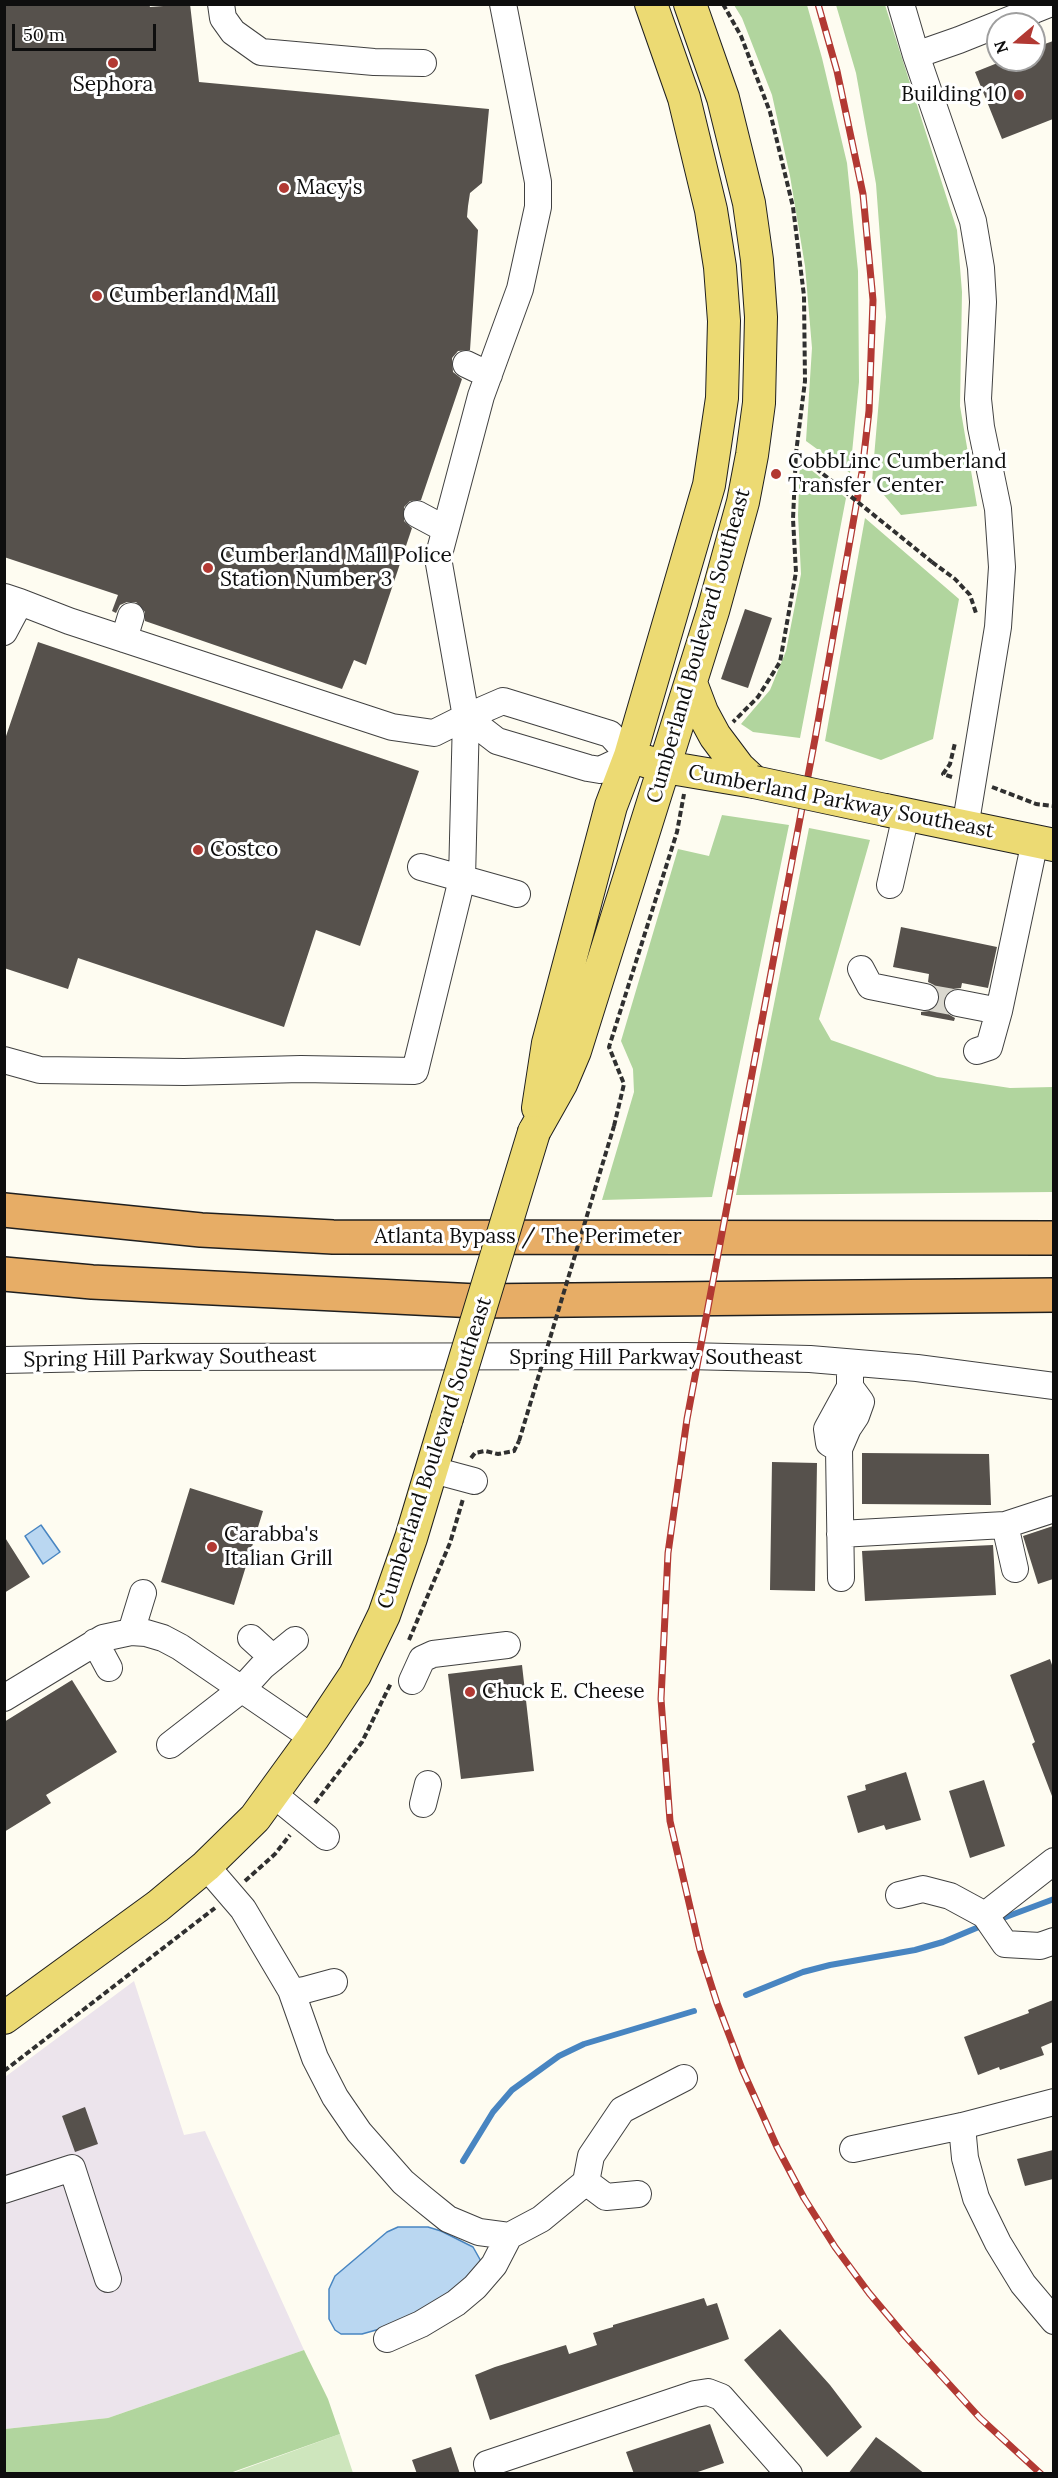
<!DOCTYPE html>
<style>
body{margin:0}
#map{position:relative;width:1058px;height:2478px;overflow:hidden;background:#fefcf1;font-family:Lora,serif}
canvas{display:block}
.frame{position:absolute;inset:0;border:6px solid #0e0e0e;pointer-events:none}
.north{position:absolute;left:986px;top:12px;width:60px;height:60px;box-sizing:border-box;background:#fff;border:2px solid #9f9f9f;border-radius:50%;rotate:251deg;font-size:16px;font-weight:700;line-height:24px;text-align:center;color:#0e0e0e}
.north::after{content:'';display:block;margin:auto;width:21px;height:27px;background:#b23933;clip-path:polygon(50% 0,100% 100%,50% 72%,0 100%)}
.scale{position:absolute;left:12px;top:24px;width:144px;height:27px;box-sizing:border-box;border:3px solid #0e0e0e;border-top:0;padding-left:8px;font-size:18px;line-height:21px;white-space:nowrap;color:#0e0e0e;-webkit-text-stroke:4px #fff;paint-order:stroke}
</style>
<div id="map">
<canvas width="1058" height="2478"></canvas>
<div class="frame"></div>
<div class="north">N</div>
<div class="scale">50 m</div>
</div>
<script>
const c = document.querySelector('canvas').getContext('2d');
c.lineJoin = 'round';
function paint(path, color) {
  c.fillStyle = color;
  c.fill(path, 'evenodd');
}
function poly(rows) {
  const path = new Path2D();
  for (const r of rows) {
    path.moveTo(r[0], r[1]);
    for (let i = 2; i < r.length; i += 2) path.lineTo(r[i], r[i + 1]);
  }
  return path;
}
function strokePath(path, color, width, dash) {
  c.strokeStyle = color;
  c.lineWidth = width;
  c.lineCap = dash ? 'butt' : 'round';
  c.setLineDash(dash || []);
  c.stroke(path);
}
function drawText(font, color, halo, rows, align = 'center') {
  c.font = font + ' Lora,serif';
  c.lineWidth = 6;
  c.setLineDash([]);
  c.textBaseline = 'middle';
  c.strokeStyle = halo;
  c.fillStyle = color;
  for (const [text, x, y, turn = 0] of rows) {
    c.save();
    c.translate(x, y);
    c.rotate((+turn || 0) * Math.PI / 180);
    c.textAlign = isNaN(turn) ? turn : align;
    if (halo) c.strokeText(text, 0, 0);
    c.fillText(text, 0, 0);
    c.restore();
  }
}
const industrial = poly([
 [134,1981,184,2135,205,2131,304,2350,108,2418,5,2429,5,2077]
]);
const green = poly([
 [340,2434,353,2473,230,2474]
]);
const forest = poly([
 [734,5,807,5,822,58,847,163,858,271,859,382,850,473,806,441,812,348,805,266,790,176,772,95,742,18],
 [836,5,885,5,957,230,962,292,960,406,977,506,901,515,872,481,886,317,876,184,856,73],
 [800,461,846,498,800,738,753,732,741,724,770,690,786,651,801,574,798,515],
 [865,518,959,599,933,739,881,760,825,741],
 [722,815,789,825,712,1197,602,1200,634,1092,633,1069,621,1041,678,849,709,856],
 [809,828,870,840,819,1019,831,1040,937,1077,1010,1088,1053,1087,1053,1192,736,1195],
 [304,2350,328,2399,340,2434,230,2473,5,2473,5,2429,108,2418]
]);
const water = poly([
 [41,1525,60,1552,43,1564,25,1536,41,1525],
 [398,2227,428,2227,441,2231,473,2247,482,2263,460,2291,394,2325,362,2334,341,2334,335,2330,329,2319,329,2289,335,2276,387,2232,398,2227]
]);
const stream = poly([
 [995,1921,1054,1899],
 [746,1995,803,1972,830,1965,915,1950,943,1942,986,1924],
 [463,2161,493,2112,512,2090,559,2056,584,2044,694,2011]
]);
const building = poly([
 [4,4,149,4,150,7,190,4,199,82,489,109,482,183,470,193,468,206,467,217,478,230,470,350,458,351,452,358,453,372,462,379,421,500,410,501,404,507,404,521,412,528,366,665,354,660,342,689,145,621,145,612,136,602,127,602,120,605,116,613,112,611,118,595,4,557],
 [1053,41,1053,119,1002,139,975,72,1005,60,1034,60,1034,48],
 [745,609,772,618,748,688,721,679],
 [38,642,419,771,360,946,316,930,284,1027,78,958,68,989,4,968,4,742],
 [901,927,997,947,988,988,962,983,961,988,953,989,946,994,944,1007,948,1014,955,1018,954,1021,921,1015,921,1012,929,1011,936,1007,940,1000,939,992,934,985,928,982,929,974,893,967],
 [862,1453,989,1454,991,1505,862,1504],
 [772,1462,817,1463,815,1591,770,1590],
 [190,1488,263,1511,234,1605,161,1582],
 [1053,1526,1053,1579,1038,1584,1023,1536],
 [4,1536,30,1577,4,1593],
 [993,1545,996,1595,865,1601,862,1551],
 [1050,1659,1053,1668,1052,1796,1032,1744,1035,1742,1010,1675],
 [522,1665,534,1771,461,1779,448,1674],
 [72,1680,117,1752,46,1795,51,1803,4,1832,4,1722],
 [906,1772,921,1820,886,1830,884,1825,858,1833,847,1796,866,1790,865,1785],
 [984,1780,1005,1846,970,1858,949,1791],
 [1053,2000,1053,2042,1041,2047,1044,2055,1000,2070,999,2067,978,2075,964,2037,1029,2013,1028,2010],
 [85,2107,98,2144,75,2152,62,2116],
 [1053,2150,1053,2179,1025,2186,1017,2159],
 [704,2298,707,2306,717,2303,729,2339,490,2420,475,2375,495,2367,566,2345,569,2354,597,2345,593,2333,613,2327,613,2325],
 [780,2329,830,2385,862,2427,827,2457,744,2360],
 [710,2424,724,2463,692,2474,634,2474,626,2452],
 [876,2437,894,2450,925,2474,848,2474],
 [451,2447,460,2474,417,2474,412,2460]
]);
const minorTunnel = poly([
 [925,997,958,1003]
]);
const path = poly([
 [723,4,741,36,770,112,793,207,804,296,805,381,796,453,793,519,796,572,780,662,758,697,733,722],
 [932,562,955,579,970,595,976,613],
 [952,777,943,774,950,764,955,743],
 [992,787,1036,804,1054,806],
 [614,1126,624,1084,609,1047,677,832,684,794],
 [471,1458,475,1453,485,1451,498,1454,514,1451,519,1441],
 [409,1640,450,1543,463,1499],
 [315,1803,362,1742,391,1683],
 [245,1881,275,1854,290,1835],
 [4,2071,215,1908]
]);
const minor = poly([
 [221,4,223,18,233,32,261,52,374,62,423,63],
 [901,4,916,55,973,221,981,268,983,302,978,399,981,427,998,509,1002,567,998,627,965,828],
 [916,55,959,40,1049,4],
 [466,364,489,375],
 [417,514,445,529],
 [20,602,69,621,392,727,434,733,466,717,503,701,610,734,630,756,600,770,588,768,497,741,466,717],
 [4,632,20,602,5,597],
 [124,639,131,616],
 [421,867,517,894],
 [890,885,906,815],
 [861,969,870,986,925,997],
 [958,1003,999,1011],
 [977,1051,989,1047,999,1011,1035,841],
 [4,1060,40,1070,184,1072,301,1069,415,1071,462,879,466,717,438,558,481,396,520,289,538,207,538,182,503,4],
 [4,1360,143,1357,687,1356,810,1359,917,1368,1054,1386],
 [839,1449,829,1443,827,1429,850,1387,850,1371],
 [433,1470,474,1481],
 [1005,1525,1015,1569],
 [840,1534,1005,1525,1054,1509],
 [841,1578,839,1449,848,1428,856,1416,861,1402,850,1387],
 [131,1632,143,1593],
 [251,1638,273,1658],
 [95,1642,109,1668],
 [412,1681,422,1659,433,1654,507,1645],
 [4,1698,103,1638,131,1632,146,1633,163,1638,180,1647,313,1738],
 [170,1745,242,1689,262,1667,295,1640],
 [273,1794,326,1837],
 [423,1804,428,1784],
 [206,1866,243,1909,291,1990,315,2058,335,2097,359,2132,403,2182,422,2198,448,2219,479,2232,509,2236,541,2219,586,2182,591,2156,622,2110,684,2078],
 [899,1895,923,1889,950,1896,985,1915,1005,1944,1040,1946,1054,1941],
 [985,1915,1054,1861],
 [291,1990,301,1991,334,1982],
 [962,2126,965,2158,976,2198,998,2243,1023,2284,1054,2321],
 [853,2149,962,2126,1054,2102],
 [586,2182,606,2197,638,2194],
 [4,2190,72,2168,108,2279],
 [387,2339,421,2324,456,2303,475,2287,494,2265,509,2236],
 [490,2474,487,2464,695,2394,708,2392,721,2397,789,2474]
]);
const major = poly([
 [691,683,702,712,715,736,739,768,754,782],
 [645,761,665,767,754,782],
 [885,810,1054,845],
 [538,1108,548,1043,611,806,630,756,709,485,722,398,724,321,720,267,711,210,684,98,651,4],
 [534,1132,561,1084,575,1051,713,611,743,502,752,455,759,403,761,317,757,260,749,203,723,98,690,4],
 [4,2018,158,1906,206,1866,255,1818,313,1738,355,1675,384,1615,411,1538,447,1418]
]);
const highway = poly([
 [4,1210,201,1230,333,1237,1054,1238],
 [4,1274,92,1282,477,1301,1054,1295]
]);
const rail = poly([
 [818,4,837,71,863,194,873,300,869,411,862,472,815,739,687,1419,668,1553,661,1699,670,1821,700,1950,717,2003,742,2069,777,2147,804,2198,835,2247,869,2293,906,2337,980,2418,1041,2474]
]);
const pathBridge = poly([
 [802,457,932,562],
 [519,1441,614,1126]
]);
const majorBridge = poly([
 [754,782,885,810],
 [447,1418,534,1132]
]);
const markers = [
 [113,63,6,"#b23933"],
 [1019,95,6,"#b23933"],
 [284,188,6,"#b23933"],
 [97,296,6,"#b23933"],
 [776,474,6,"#b23933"],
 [208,568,6,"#b23933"],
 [198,850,6,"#b23933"],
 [212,1547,6,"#b23933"],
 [470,1692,6,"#b23933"]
];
const poiNames = [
 ["Sephora",113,85,"center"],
 ["Building 10",1007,95,"right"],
 ["Macy's",296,188],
 ["Cumberland Mall",109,296],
 ["CobbLinc Cumberland",788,462],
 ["Transfer Center",788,486],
 ["Cumberland Mall Police",220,556],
 ["Station Number 3",220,580],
 ["Costco",210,850],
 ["Carabba's",224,1535],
 ["Italian Grill",224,1559],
 ["Chuck E. Cheese",482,1692]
];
const streetNames = [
 ["Cumberland Boulevard Southeast",699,646,-74],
 ["Cumberland Parkway Southeast",841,802,11],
 ["Atlanta Bypass / The Perimeter",528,1237],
 ["Spring Hill Parkway Southeast",170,1358,-1],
 ["Spring Hill Parkway Southeast",656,1358],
 ["Cumberland Boulevard Southeast",435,1453,-72]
];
paint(industrial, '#ece4ec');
paint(green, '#cee6bd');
paint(forest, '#b1d59e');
paint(water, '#bad7f1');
strokePath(water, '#4885c1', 1.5);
strokePath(stream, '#4885c1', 6);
paint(building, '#56514c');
strokePath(minorTunnel, '#dad8cf', 26, [26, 13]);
strokePath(minor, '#414141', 28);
strokePath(major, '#1f1f1f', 34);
strokePath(highway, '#1f1f1f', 36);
strokePath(path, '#303030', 4, [6, 3]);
strokePath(minor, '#fff', 26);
strokePath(major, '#ecda73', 32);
strokePath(highway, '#e7ad66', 33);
strokePath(rail, '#b23933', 7);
strokePath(rail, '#fff', 4.5, [14]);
strokePath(majorBridge, '#1f1f1f', 34, []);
strokePath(pathBridge, '#303030', 4, [6, 3]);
strokePath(majorBridge, '#ecda73', 32);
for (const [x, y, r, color] of markers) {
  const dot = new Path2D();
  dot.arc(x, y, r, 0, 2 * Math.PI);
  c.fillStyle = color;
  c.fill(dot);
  strokePath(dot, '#fff', 2);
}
drawText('21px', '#0e0e0e', '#fff', poiNames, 'left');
drawText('21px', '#0e0e0e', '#fff', streetNames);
</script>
